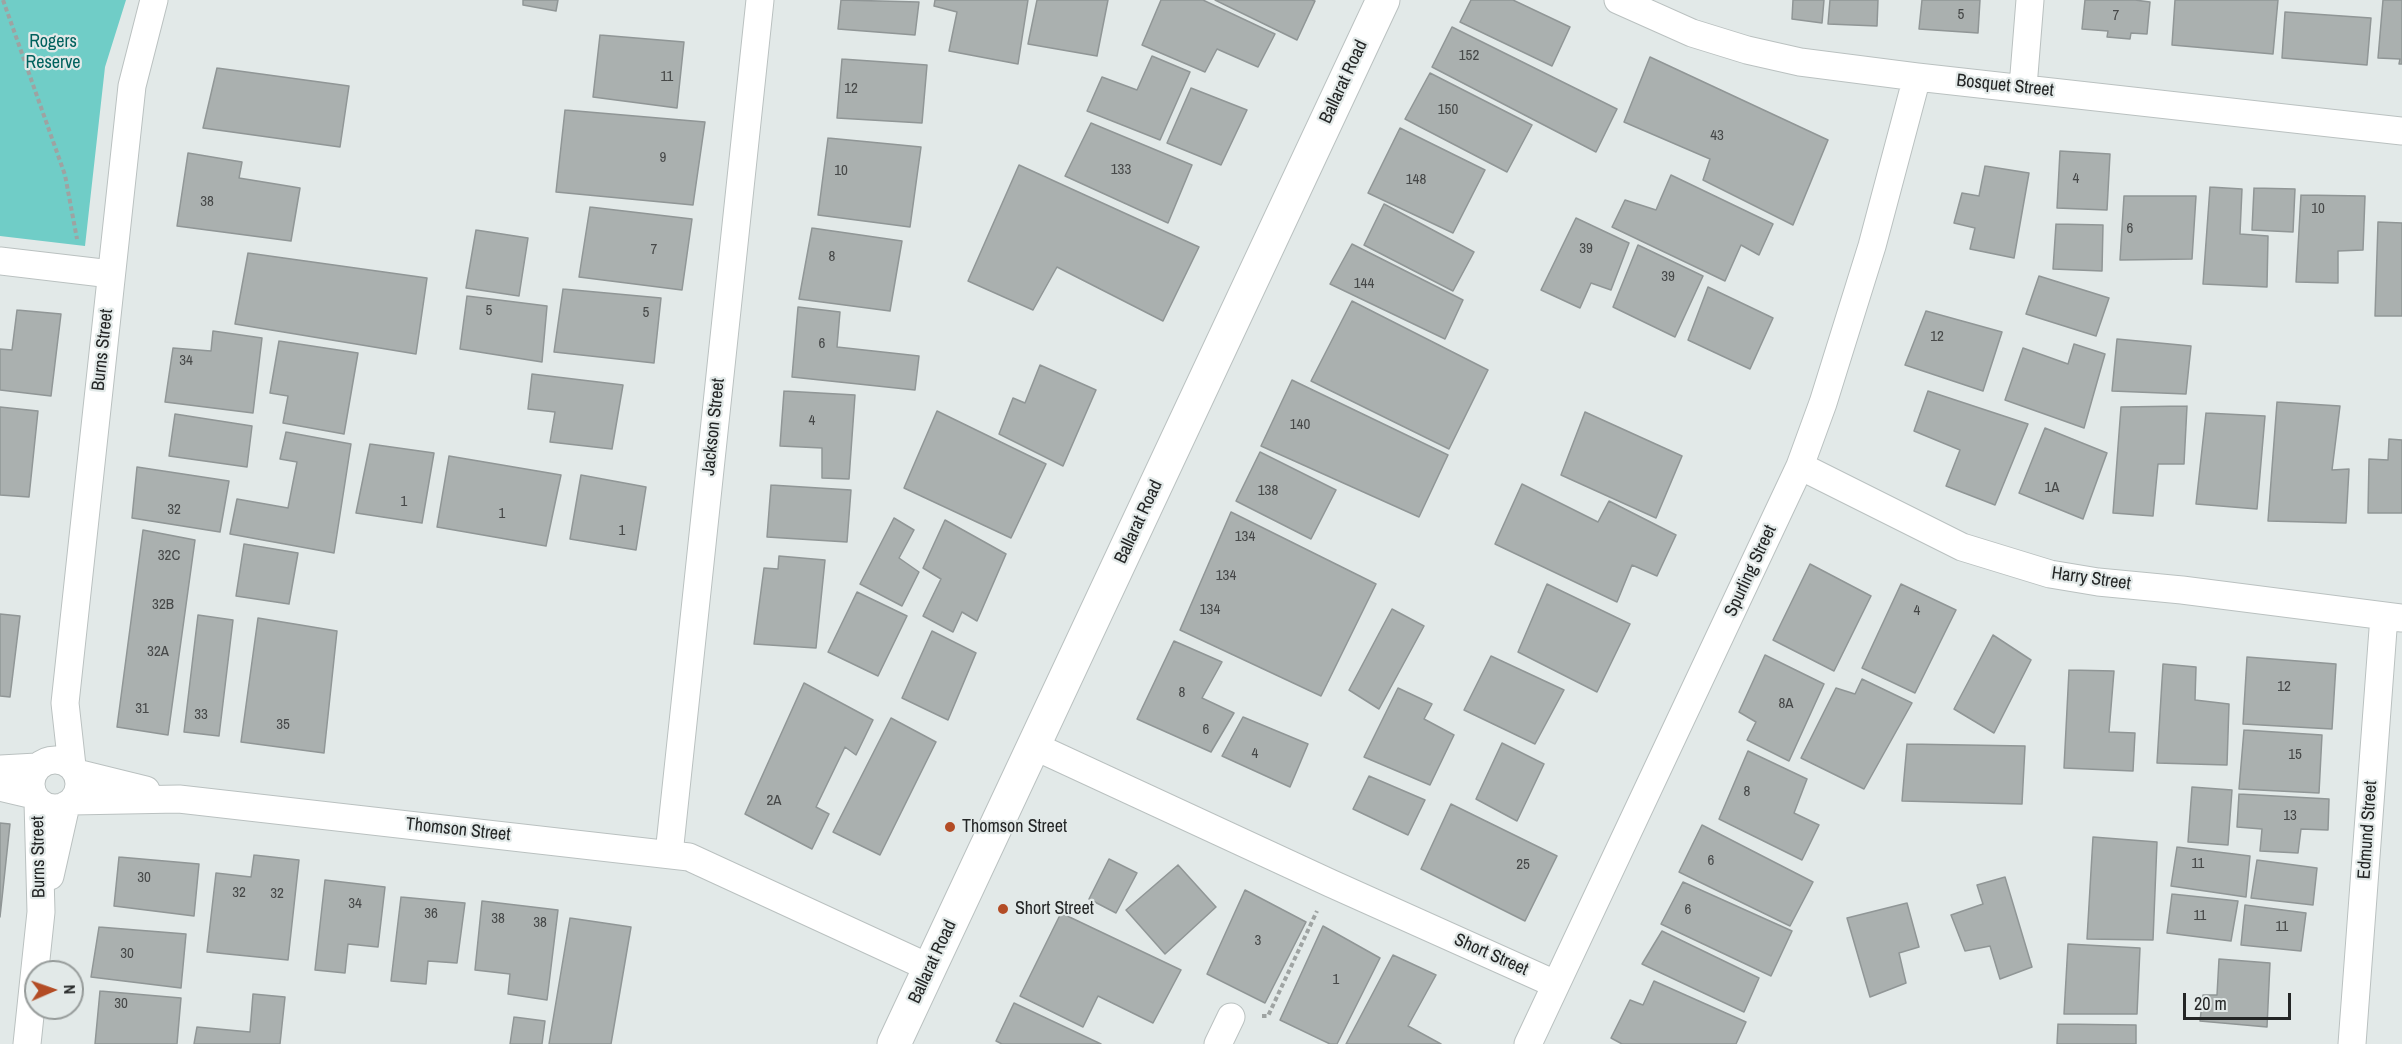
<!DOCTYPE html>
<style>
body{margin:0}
#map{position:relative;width:2402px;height:1044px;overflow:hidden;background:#e2e9e8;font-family:"Archivo Narrow",sans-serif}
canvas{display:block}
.north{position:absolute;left:24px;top:960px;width:60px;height:60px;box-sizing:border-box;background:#e2e9e8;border:2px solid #969b9a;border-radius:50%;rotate:88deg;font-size:16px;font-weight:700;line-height:24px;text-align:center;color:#242626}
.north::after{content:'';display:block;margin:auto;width:21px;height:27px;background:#b34c25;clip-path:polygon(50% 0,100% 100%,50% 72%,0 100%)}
.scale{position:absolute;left:2183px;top:993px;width:108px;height:27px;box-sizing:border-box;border:3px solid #242626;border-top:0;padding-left:8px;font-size:18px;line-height:21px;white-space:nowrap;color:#242626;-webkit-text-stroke:4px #e2e9e8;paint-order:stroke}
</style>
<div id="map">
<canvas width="2402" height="1044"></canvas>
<div class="north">N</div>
<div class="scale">20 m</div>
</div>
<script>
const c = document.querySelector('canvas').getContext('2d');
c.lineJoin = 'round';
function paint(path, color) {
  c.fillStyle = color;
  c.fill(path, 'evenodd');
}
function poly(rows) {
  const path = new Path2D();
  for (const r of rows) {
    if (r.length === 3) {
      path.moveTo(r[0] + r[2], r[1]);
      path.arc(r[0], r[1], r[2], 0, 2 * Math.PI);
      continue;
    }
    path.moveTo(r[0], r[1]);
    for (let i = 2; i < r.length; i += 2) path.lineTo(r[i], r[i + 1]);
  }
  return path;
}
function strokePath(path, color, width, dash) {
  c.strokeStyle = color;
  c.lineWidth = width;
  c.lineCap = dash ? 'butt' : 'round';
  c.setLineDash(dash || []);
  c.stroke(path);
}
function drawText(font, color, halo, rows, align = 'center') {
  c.font = font + ' "Archivo Narrow",sans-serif';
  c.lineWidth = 4.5;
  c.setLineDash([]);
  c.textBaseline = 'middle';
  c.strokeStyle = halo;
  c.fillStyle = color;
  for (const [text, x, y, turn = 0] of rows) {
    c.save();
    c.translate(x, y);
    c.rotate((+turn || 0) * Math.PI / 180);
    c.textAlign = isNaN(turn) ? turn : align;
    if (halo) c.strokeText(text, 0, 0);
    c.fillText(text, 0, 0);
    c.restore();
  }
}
const green = poly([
 [0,0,126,0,105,67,85,246,0,236]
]);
const building = poly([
 [523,0,558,0,556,11,523,5,523,0],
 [841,0,919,2,915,35,838,29,841,0],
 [935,0,1028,0,1018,64,949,51,957,12,934,6,935,0],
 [1037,0,1108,0,1097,56,1028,44,1037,0],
 [1161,0,1203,0,1275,34,1258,67,1217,49,1205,72,1142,45,1161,0],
 [1215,0,1312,0,1315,1,1297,40,1215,0],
 [1471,0,1513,0,1570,27,1552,66,1460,22,1471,0],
 [1793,0,1824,0,1822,23,1792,19,1793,0],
 [1830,0,1878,0,1877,26,1828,24,1830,0],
 [1922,0,1980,0,1978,33,1919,29,1922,0],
 [2085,0,2135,0,2150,2,2147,34,2131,33,2130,39,2107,37,2108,31,2082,29,2085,0],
 [2175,0,2278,0,2273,54,2172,45,2175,0],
 [2383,0,2402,0,2402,64,2399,64,2400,59,2378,58,2383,0],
 [2285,12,2371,18,2367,65,2282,58,2285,12],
 [1452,27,1617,109,1596,152,1432,67,1452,27],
 [600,35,684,42,677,108,593,97,600,35],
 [1152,56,1190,72,1160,140,1087,111,1102,77,1137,90,1152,56],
 [1650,57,1828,140,1793,225,1703,180,1710,159,1624,122,1650,57],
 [842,59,927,65,922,123,837,118,842,59],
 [217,68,349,86,340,147,203,128,217,68],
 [1430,73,1532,125,1507,172,1405,119,1430,73],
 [1191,88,1247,110,1221,165,1167,143,1191,88],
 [565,110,705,122,693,205,556,192,565,110],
 [1091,123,1192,165,1168,223,1065,176,1091,123],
 [1400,128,1485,170,1453,233,1368,193,1400,128],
 [828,138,921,147,910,227,818,215,828,138],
 [2060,151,2110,154,2107,210,2057,208,2060,151],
 [188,153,242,162,239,178,300,188,291,241,177,226,188,153],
 [1019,165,1199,247,1163,321,1057,267,1033,310,968,281,1019,165],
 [1985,166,2029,173,2014,258,1970,249,1975,228,1954,223,1962,193,1979,196,1985,166],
 [1671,175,1773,224,1759,255,1741,245,1725,281,1612,227,1625,200,1656,210,1671,175],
 [2210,187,2242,189,2240,234,2268,236,2267,287,2203,284,2210,187],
 [2254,188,2295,189,2293,232,2252,230,2254,188],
 [2301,195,2365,196,2363,250,2338,251,2338,283,2296,282,2301,195],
 [2124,196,2196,196,2192,259,2120,260,2124,196],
 [1384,204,1474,252,1453,291,1364,245,1384,204],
 [590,207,692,219,682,290,579,277,590,207],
 [1576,218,1629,243,1611,290,1591,283,1580,308,1541,290,1576,218],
 [2378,222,2402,223,2402,316,2375,316,2378,222],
 [2056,224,2103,225,2102,271,2053,269,2056,224],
 [812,228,902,241,890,311,799,299,812,228],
 [476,230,528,238,519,296,466,288,476,230],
 [1352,244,1463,300,1445,339,1330,284,1352,244],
 [1638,245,1703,276,1675,337,1613,307,1638,245],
 [248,253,427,278,416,354,235,324,248,253],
 [2039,276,2109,298,2096,336,2026,314,2039,276],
 [1708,287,1773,318,1750,369,1688,340,1708,287],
 [563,289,661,298,654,363,554,352,563,289],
 [467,296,547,306,542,362,460,349,467,296],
 [1352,301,1488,370,1449,449,1311,381,1352,301],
 [798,307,840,312,837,347,919,356,915,390,792,377,798,307],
 [17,310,61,314,51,396,0,390,0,349,12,350,17,310],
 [1926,311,2002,332,1983,391,1905,365,1926,311],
 [213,331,262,338,253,413,165,402,173,348,211,351,213,331],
 [2117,339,2191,346,2186,394,2112,391,2117,339],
 [279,341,358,353,344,434,283,423,288,396,270,393,279,341],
 [2074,344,2105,354,2084,428,2005,400,2023,348,2068,364,2074,344],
 [1040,365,1096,390,1063,466,999,434,1013,398,1025,403,1040,365],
 [532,374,623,385,612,449,550,442,555,412,528,409,532,374],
 [1292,380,1448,455,1419,517,1261,446,1292,380],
 [784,391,855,395,849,479,822,478,822,448,780,446,784,391],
 [1928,391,2028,424,1995,505,1946,486,1960,450,1914,431,1928,391],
 [2277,402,2340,406,2332,470,2349,469,2346,523,2268,521,2277,402],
 [2187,406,2184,464,2158,464,2153,516,2113,513,2121,407,2187,406],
 [0,407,38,411,29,497,0,495,0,407],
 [937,411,1046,464,1011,538,904,488,937,411],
 [1585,412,1682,456,1656,518,1561,475,1585,412],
 [2206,413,2265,416,2257,509,2196,504,2206,413],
 [175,414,252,426,247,467,169,456,175,414],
 [2045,428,2107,453,2083,519,2019,493,2045,428],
 [286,432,351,444,334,553,230,534,237,499,288,508,297,462,280,459,286,432],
 [2389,439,2402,440,2402,513,2368,513,2369,459,2388,460,2389,439],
 [370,444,434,453,422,523,356,513,370,444],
 [1260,452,1336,490,1311,539,1236,501,1260,452],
 [449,456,561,475,546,546,437,527,449,456],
 [137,467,229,481,220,532,132,518,137,467],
 [581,475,646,487,636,550,570,539,581,475],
 [1522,484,1598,522,1609,501,1676,535,1657,576,1632,565,1617,602,1495,544,1522,484],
 [771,485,851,490,847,542,767,537,771,485],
 [1231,512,1376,584,1321,696,1180,630,1231,512],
 [894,518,914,530,899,558,919,572,902,606,860,584,894,518],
 [945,520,1006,554,977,621,962,612,953,632,923,616,941,579,923,568,945,520],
 [143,530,195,540,168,735,117,727,143,530],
 [244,544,298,553,289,604,236,596,244,544],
 [779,556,825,560,816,648,754,644,764,568,778,569,779,556],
 [1810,564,1871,596,1834,671,1773,640,1810,564],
 [1547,584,1630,624,1597,692,1518,652,1547,584],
 [1901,584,1956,610,1915,693,1862,668,1901,584],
 [857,592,907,616,878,676,828,652,857,592],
 [1392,609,1424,626,1379,709,1349,690,1392,609],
 [0,614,20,616,10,697,0,696,0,614],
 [198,615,233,620,219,736,184,732,198,615],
 [258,618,337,631,324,753,241,742,258,618],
 [932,631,976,653,948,720,902,698,932,631],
 [1993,635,2031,660,1994,733,1954,709,1993,635],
 [1174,641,1222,662,1202,698,1234,713,1211,752,1137,719,1174,641],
 [1765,655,1824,684,1789,761,1747,740,1756,722,1739,712,1765,655],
 [1491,656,1564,690,1535,744,1464,710,1491,656],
 [2247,657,2336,664,2332,729,2243,724,2247,657],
 [2163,664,2196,667,2195,700,2229,704,2227,765,2157,763,2163,664],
 [2069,670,2114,671,2109,732,2135,733,2133,771,2064,768,2069,670],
 [1862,679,1912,703,1864,789,1801,758,1836,688,1855,694,1862,679],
 [804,683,873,720,856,755,845,747,816,807,829,814,812,849,745,814,804,683],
 [1398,688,1432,704,1424,719,1454,735,1430,785,1364,757,1398,688],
 [1243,717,1308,744,1290,787,1222,756,1243,717],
 [891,718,936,742,880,855,833,832,891,718],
 [2244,730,2322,735,2319,793,2239,789,2244,730],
 [1502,743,1544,764,1517,821,1476,799,1502,743],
 [1907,744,2025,746,2022,804,1902,801,1907,744],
 [1748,751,1807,779,1794,813,1819,825,1802,860,1719,819,1748,751],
 [1369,776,1425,800,1408,835,1353,809,1369,776],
 [2192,787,2232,790,2228,845,2188,842,2192,787],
 [2239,794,2329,799,2328,830,2301,829,2298,853,2260,851,2262,829,2237,827,2239,794],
 [1451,804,1557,856,1525,921,1421,869,1451,804],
 [0,823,10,824,0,917,0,823],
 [1702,825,1813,882,1790,926,1679,872,1702,825],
 [2093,837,2157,842,2153,940,2087,939,2093,837],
 [2177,847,2250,856,2246,897,2171,886,2177,847],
 [254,855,299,860,288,960,207,952,216,873,251,877,254,855],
 [119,857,199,864,194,916,114,906,119,857],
 [1109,859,1137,873,1116,913,1089,899,1109,859],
 [2257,860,2317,868,2313,905,2251,898,2257,860],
 [1178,865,1216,907,1165,954,1126,910,1178,865],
 [2005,877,2032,967,2000,979,1990,946,1965,951,1951,915,1983,904,1977,885,2005,877],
 [325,880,385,887,378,947,348,944,345,973,315,970,325,880],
 [1683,882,1792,931,1771,976,1661,924,1683,882],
 [1245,890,1306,922,1265,1003,1207,974,1245,890],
 [2172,894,2238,901,2231,941,2167,933,2172,894],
 [401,897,465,903,457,963,428,961,426,984,391,981,401,897],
 [482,901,558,910,547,1000,508,994,510,974,475,970,482,901],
 [1907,903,1919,947,1899,953,1906,983,1870,997,1847,918,1907,903],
 [2245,905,2306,913,2301,951,2241,945,2245,905],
 [1061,913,1181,970,1153,1023,1098,996,1083,1027,1020,996,1061,913],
 [570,918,631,927,611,1044,549,1044,570,918],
 [1323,926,1380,958,1337,1044,1330,1044,1280,1020,1323,926],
 [99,927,186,934,181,988,91,977,99,927],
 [1662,931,1759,978,1744,1012,1642,964,1662,931],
 [2068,944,2140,948,2137,1014,2064,1014,2068,944],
 [1393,955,1436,975,1408,1026,1441,1044,1346,1044,1393,955],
 [2219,959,2270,963,2267,1027,2200,1021,2203,995,2217,995,2219,959],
 [1654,981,1746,1022,1736,1044,1622,1044,1611,1038,1630,1000,1643,1005,1654,981],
 [100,991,181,998,177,1044,95,1044,100,991],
 [253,994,285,997,280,1044,194,1044,197,1027,250,1032,253,994],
 [1014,1003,1101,1044,1002,1044,996,1041,1014,1003],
 [514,1017,545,1021,542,1044,510,1044,514,1017],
 [2058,1024,2136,1025,2136,1044,2057,1044,2058,1024]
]);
const path = poly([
 [3,0,65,175,77,239],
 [1262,1016,1268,1016,1317,911]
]);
const street = poly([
 [1618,0,1692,33,1747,50,1800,62,1917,77,2402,131],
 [2023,87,2030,0],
 [0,261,111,274],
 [1800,466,1962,547,2050,574,2098,582,2182,590,2402,618],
 [1034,746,1330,883,1555,984],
 [55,784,24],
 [72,766,65,703,132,86,154,0],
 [0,769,37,767],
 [77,773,146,790],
 [0,787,33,795],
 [72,801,179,799,689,857,930,968],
 [669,854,760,0],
 [50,876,66,805],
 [27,1044,41,912,38,802],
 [1218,1044,1231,1017],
 [1528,1044,1800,466,1823,403,1872,246,1917,77],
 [2352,1044,2384,616]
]);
const highway = poly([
 [894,1044,1383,0]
]);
const markers = [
 [950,827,6,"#b34c25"],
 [1003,909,6,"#b34c25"]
];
const numberNames = [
 ["5",1961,15],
 ["7",2116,16],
 ["152",1469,56],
 ["11",667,77],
 ["12",851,89],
 ["150",1448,110],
 ["43",1717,136],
 ["9",663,158],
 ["133",1121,170],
 ["10",841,171],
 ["4",2076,179],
 ["148",1416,180],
 ["38",207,202],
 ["10",2318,209],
 ["6",2130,229],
 ["39",1586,249],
 ["7",654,250],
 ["8",832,257],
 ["39",1668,277],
 ["144",1364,284],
 ["5",489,311],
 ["5",646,313],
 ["12",1937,337],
 ["6",822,344],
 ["34",186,361],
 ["4",812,421],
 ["140",1300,425],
 ["1A",2052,488],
 ["138",1268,491],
 ["1",404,502],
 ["32",174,510],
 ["1",502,514],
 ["1",622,531],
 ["134",1245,537],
 ["32C",169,556],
 ["134",1226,576],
 ["32B",163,605],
 ["134",1210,610],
 ["4",1917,611],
 ["32A",158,652],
 ["12",2284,687],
 ["8",1182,693],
 ["8A",1786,704],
 ["31",142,709],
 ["33",201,715],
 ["35",283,725],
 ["6",1206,730],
 ["4",1255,754],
 ["15",2295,755],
 ["8",1747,792],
 ["2A",774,801],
 ["13",2290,816],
 ["6",1711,861],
 ["11",2198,864],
 ["25",1523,865],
 ["30",144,878],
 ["32",239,893],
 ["32",277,894],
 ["34",355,904],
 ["6",1688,910],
 ["36",431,914],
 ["11",2200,916],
 ["38",498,919],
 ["38",540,923],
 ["11",2282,927],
 ["3",1258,941],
 ["30",127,954],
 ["1",1336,980],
 ["30",121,1004]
];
const parkNames = [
 ["Rogers",53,42],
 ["Reserve",53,63]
];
const streetNames = [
 ["Ballarat Road",1344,82,-65],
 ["Bosquet Street",2005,86,6],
 ["Burns Street",103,350,-84],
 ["Jackson Street",714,427,-84],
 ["Ballarat Road",1139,522,-65],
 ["Spurling Street",1751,571,-65],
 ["Harry Street",2091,579,8],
 ["Thomson Street",458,830,6],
 ["Edmund Street",2368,830,-86],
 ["Burns Street",39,857,-91],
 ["Short Street",1491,955,24],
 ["Ballarat Road",933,962,-65]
];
const poiNames = [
 ["Thomson Street",962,827],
 ["Short Street",1015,909]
];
paint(green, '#70cdc7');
paint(building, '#aab0af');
strokePath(building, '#909696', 1.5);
strokePath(street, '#bac1c0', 29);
strokePath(highway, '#bac1c0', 35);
strokePath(path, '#9ea3a2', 4, [4.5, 3]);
strokePath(street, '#fff', 27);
strokePath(highway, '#fff', 33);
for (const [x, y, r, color] of markers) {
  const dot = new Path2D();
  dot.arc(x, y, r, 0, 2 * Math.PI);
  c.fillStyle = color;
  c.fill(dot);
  strokePath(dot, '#e2e9e8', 2);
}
drawText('15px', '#464848', null, numberNames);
drawText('18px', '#00615d', '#e2e9e8', parkNames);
drawText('18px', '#242626', '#e2e9e8', streetNames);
drawText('18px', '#242626', '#e2e9e8', poiNames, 'left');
</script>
